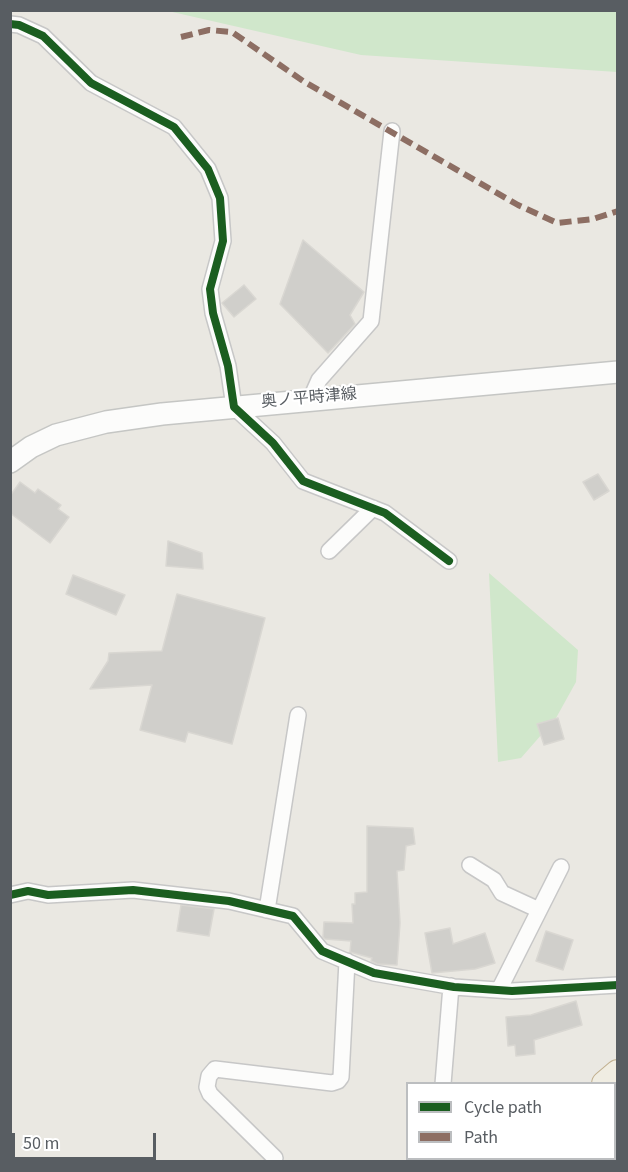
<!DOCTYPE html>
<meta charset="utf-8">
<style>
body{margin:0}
#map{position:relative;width:628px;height:1172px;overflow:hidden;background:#eae8e2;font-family:"Source Sans 3",sans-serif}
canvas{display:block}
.frame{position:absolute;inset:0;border:12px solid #585d62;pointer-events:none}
.legend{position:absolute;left:406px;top:1082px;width:210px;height:78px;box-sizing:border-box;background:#fff;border:2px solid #bcbec0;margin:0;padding:8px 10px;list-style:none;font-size:18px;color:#585d62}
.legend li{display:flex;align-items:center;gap:12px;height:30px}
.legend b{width:30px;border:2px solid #bcbec0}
.scale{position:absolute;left:12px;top:1133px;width:144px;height:27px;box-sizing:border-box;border:3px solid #585d62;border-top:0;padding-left:8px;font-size:18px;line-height:21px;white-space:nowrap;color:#585d62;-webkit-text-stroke:4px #fff;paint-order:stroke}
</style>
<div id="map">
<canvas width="628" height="1172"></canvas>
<div class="frame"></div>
<ul class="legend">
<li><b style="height:8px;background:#1b5e20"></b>Cycle path</li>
<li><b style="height:8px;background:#8d6e63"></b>Path</li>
</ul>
<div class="scale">50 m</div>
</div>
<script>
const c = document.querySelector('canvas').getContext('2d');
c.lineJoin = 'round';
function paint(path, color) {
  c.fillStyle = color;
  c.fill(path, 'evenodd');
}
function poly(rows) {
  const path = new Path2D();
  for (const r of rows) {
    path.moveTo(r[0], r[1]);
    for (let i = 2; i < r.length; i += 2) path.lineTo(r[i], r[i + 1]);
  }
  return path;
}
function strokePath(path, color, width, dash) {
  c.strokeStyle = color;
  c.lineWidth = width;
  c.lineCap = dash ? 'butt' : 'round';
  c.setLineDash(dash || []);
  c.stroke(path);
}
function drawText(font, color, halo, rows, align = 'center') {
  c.font = font + ' "Source Sans 3","Noto Sans JP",sans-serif';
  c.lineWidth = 4.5;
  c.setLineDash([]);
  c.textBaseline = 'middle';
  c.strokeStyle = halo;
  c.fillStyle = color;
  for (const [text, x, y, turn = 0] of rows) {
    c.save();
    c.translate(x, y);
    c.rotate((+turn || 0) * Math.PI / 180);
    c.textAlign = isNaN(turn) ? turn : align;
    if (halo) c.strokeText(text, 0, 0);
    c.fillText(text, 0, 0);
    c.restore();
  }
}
const green = poly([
 [168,11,617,11,617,72,361,55],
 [489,573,578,650,576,682,556,718,521,758,498,762]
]);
const building = poly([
 [303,240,364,292,350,315,355,324,328,353,280,304,303,240],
 [244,285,256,299,234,317,222,303,244,285],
 [598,474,609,491,594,500,583,482,598,474],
 [20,482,35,493,38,489,61,505,58,509,69,517,50,543,10,513,10,496,20,482],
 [168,541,202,553,203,569,166,566,168,541],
 [73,575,125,595,116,615,66,594,73,575],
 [177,594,265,618,232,744,188,732,185,742,140,730,152,685,90,689,108,661,109,653,162,651,177,594],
 [558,718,564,739,544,745,537,724,558,718],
 [367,826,413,828,415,844,406,846,404,870,397,871,400,923,397,965,377,964,371,961,372,958,350,952,351,941,325,939,323,937,324,922,353,923,352,904,355,904,355,893,367,892,367,826],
 [181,905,214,909,209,936,177,931,181,905],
 [450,928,453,944,485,933,495,963,475,969,432,973,425,933,450,928],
 [546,931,573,940,563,970,536,961,546,931],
 [576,1001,582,1025,534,1040,535,1054,516,1056,515,1045,508,1046,506,1017,531,1015,576,1001]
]);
const minor = poly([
 [10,24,19,25,43,36,91,83,174,127,208,169,220,198,223,241,210,289,213,313,228,366,234,407,273,443,303,481,385,513,449,561],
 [311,398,319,380,371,321,392,131],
 [329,551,373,508],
 [470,865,494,880,502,893,539,910],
 [10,895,28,891,48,895,133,890,229,901,293,916,322,951,374,973,454,987,512,991,618,985],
 [267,910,298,715],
 [499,990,561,867],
 [443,1084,451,986],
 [275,1158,210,1094,207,1087,209,1076,215,1069,332,1083,338,1081,341,1077,347,961],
 [449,1162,455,1159,458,1162]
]);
const secondary = poly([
 [10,462,31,447,56,435,106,422,162,414,618,372]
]);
const trunk = poly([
 [605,1084,618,1073],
 [518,1162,521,1158]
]);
const quiet = poly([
 [181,37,209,30,232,32,303,81,518,205,557,223,593,219,618,211]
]);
const cycleway = poly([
 [10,24,19,25,43,36,91,83,174,127,208,169,220,198,223,241,210,289,213,313,228,366,234,407,273,443,303,481,385,513,449,561],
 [10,895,28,891,48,895,133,890,229,901,293,916,322,951,374,973,454,987,512,991,618,985]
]);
const streetNames = [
 ["奥ノ平時津線",309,399,-5]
];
paint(green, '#d0e7cb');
paint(building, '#d0cfcb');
strokePath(building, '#d9d7d2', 1.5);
strokePath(minor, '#c7c7c7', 18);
strokePath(secondary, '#c5c6c4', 24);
strokePath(trunk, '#c1b090', 28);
strokePath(minor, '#fcfcfb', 15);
strokePath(secondary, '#fcfcfb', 21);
strokePath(trunk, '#f0ede2', 26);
strokePath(quiet, '#8d6e63', 6, [12, 6]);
strokePath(cycleway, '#1b5e20', 8);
drawText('16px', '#585d62', '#fff', streetNames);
</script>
